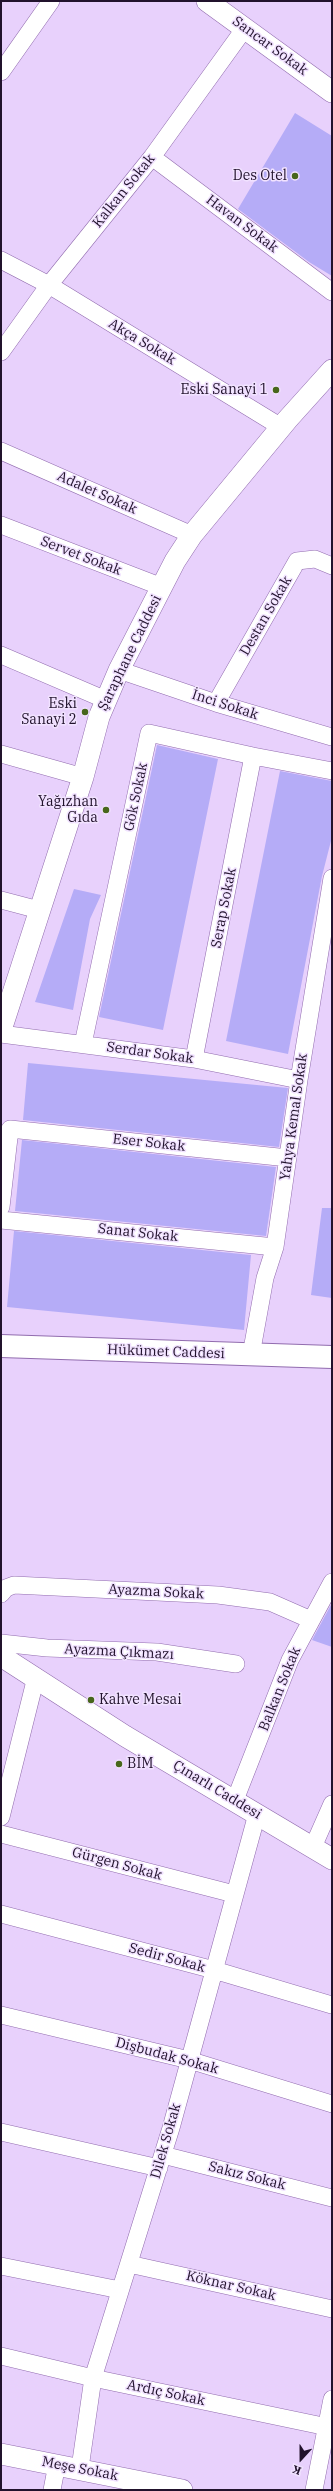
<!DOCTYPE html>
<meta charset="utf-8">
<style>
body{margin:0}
#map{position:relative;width:333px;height:2491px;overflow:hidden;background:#e8d1fc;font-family:"IBM Plex Serif",serif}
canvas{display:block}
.frame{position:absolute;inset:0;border:2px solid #21122c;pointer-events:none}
.north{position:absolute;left:281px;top:2439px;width:40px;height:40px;-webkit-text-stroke:3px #f1e2ff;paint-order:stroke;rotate:201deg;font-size:11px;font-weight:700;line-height:16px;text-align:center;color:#21122c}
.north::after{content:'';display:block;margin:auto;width:14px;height:18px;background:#21122c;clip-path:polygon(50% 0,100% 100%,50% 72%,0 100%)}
</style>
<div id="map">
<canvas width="333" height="2491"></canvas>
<div class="frame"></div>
<div class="north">K</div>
</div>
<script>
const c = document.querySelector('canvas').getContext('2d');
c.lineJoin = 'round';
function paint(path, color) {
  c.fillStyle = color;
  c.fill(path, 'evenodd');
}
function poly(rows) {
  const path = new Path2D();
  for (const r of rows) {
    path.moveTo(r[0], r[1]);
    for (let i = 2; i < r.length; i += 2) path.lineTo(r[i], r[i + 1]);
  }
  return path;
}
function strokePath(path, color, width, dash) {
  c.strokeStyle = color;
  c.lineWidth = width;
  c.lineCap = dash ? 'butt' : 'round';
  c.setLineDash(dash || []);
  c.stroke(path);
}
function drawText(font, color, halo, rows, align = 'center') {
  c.font = font + ' "IBM Plex Serif",serif';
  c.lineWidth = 3;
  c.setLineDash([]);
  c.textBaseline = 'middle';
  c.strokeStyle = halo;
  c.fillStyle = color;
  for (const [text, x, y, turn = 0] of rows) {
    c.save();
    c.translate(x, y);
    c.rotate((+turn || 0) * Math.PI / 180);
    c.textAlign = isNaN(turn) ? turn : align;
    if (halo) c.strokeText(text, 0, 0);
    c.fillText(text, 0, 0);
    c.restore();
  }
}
const building = poly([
 [295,113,332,136,332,276,309,262,238,209],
 [157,745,218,759,163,1030,99,1017],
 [280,771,332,781,332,837,322,876,288,1054,226,1041],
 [74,889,101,895,90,919,73,1010,35,1002],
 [28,1063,288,1088,279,1147,23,1120],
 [22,1140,276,1167,266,1236,15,1211],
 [322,1208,332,1208,332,1298,311,1295],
 [14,1231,251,1255,244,1330,7,1307],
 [332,1603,332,1647,312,1640]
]);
const minor = poly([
 [1,72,51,1],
 [152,157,332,292],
 [1,260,49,285,281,427],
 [1,352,49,285,152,157,245,28],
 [1,451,192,535],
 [1,525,162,587],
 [1,655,106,700],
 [119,670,216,703,332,737],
 [216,703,297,561,315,559,332,566],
 [1,754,83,777],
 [1,900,39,910],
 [1,1034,194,1059,299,1080],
 [83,1044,149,733,253,756,332,771],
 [194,1059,253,756],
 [1,1207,10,1129,288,1158],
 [1,1220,275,1247],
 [251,1355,265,1278,275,1247,299,1080,332,878],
 [1,1594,6,1588,14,1585,218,1595,270,1602,311,1620],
 [1,1643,47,1648,157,1652,236,1664],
 [235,1800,290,1660,332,1582],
 [1,1817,36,1677],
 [1,1834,234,1894],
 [313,1847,332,1804],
 [1,1914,214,1970,332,2005],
 [1,2015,189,2060,332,2104],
 [1,2132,159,2168],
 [163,2155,332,2198],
 [129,2264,332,2309],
 [1,2266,120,2290],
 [1,2356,93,2378,332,2428],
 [80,2468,93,2378,171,2128,257,1814],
 [52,2490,57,2464],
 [314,2490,332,2399]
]);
const tertiary = poly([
 [207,1,332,92],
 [1,1030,83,777,99,717,119,670,175,561,192,535,287,420,332,370],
 [1,1656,125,1736,332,1859],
 [1,2454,182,2490]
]);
const secondary = poly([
 [1,1346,332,1357]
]);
const markers = [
 [295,176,4,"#47661b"],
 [276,390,4,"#47661b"],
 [85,712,4,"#47661b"],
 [106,810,4,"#47661b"],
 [91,1700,4,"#47661b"],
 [119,1764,4,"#47661b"]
];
const streetNames = [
 ["Sancar Sokak",270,46,36],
 ["Kalkan Sokak",124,191,-51],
 ["Havan Sokak",242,224,37],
 ["Akça Sokak",142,342,31],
 ["Adalet Sokak",97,493,24],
 ["Servet Sokak",81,556,21],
 ["Destan Sokak",266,616,-60],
 ["Şaraphane Caddesi",130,653,-64],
 ["İnci Sokak",225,705,18],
 ["Gök Sokak",136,797,-78],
 ["Serap Sokak",224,908,-79],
 ["Serdar Sokak",150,1053,8],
 ["Yahya Kemal Sokak",294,1117,-82],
 ["Eser Sokak",149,1143,6],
 ["Sanat Sokak",138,1233,6],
 ["Hükümet Caddesi",166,1352,2],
 ["Ayazma Sokak",156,1592,3],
 ["Ayazma Çıkmazı",119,1652,3],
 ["Balkan Sokak",280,1689,-68],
 ["Çınarlı Caddesi",217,1790,31],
 ["Gürgen Sokak",117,1864,15],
 ["Sedir Sokak",167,1958,15],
 ["Dişbudak Sokak",167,2056,15],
 ["Dilek Sokak",166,2141,-74],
 ["Sakız Sokak",247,2176,14],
 ["Köknar Sokak",231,2286,13],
 ["Ardıç Sokak",166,2393,12],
 ["Meşe Sokak",80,2469,11]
];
const poiNames = [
 ["Des Otel",287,176],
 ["Eski Sanayi 1",268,390],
 ["Eski",77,704],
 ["Sanayi 2",77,720],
 ["Yağızhan",98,802],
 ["Gıda",98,818],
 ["Kahve Mesai",99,1700,"left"],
 ["BİM",127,1764,"left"]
];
paint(building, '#b5acf7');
strokePath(minor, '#916cae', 18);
strokePath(tertiary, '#916cae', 22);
strokePath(secondary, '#916cae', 24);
strokePath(minor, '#fff', 17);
strokePath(tertiary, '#fff', 21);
strokePath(secondary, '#fff', 22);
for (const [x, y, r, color] of markers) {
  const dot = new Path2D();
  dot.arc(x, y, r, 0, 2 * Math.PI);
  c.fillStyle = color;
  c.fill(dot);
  strokePath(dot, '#f1e2ff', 1.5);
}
drawText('14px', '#21122c', '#f1e2ff', streetNames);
drawText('14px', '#21122c', '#f1e2ff', poiNames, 'right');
</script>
